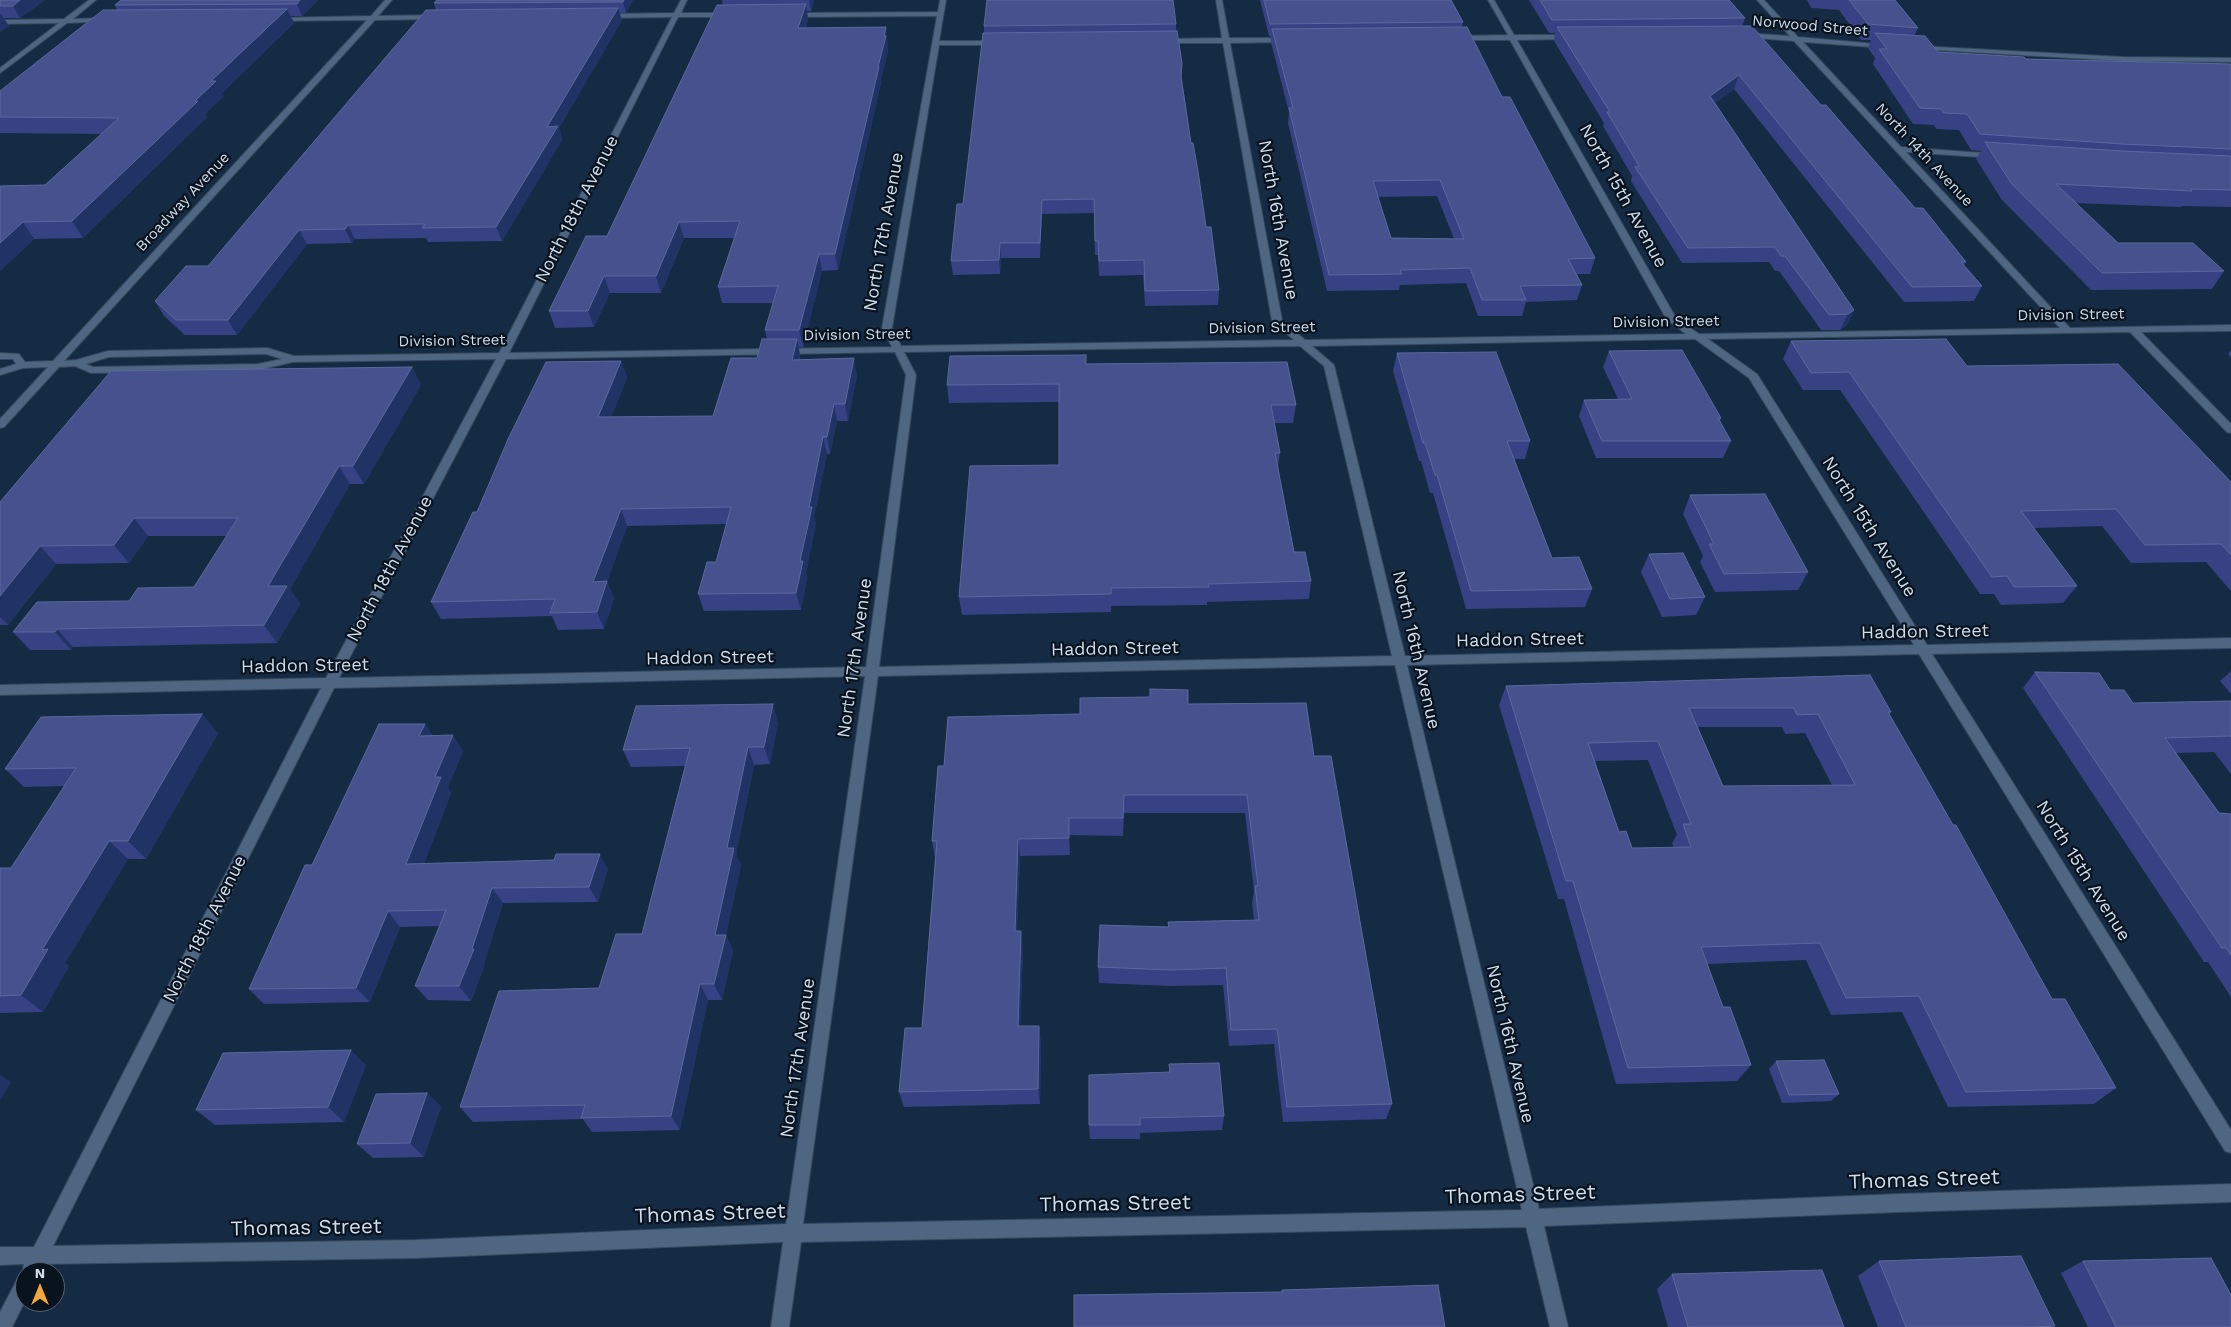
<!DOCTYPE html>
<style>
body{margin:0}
#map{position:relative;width:2231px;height:1327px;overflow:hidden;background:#142b43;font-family:"Work Sans",sans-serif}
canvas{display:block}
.north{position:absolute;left:15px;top:1262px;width:50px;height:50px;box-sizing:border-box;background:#09131e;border:1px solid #586471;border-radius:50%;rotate:0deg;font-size:14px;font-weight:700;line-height:20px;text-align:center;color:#cfdded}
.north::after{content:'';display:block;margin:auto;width:18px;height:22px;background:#efa73e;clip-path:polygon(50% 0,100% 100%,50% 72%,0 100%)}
</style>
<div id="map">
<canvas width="2231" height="1327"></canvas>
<div class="north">N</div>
</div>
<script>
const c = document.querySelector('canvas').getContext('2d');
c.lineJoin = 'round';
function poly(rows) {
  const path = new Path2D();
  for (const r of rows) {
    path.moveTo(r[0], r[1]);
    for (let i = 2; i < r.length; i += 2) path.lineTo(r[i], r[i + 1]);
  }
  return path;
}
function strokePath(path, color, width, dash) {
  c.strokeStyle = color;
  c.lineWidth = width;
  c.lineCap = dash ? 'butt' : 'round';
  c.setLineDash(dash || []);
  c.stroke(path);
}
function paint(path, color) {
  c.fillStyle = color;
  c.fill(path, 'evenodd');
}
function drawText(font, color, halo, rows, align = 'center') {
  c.font = font + ' "Work Sans",sans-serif';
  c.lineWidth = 4.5;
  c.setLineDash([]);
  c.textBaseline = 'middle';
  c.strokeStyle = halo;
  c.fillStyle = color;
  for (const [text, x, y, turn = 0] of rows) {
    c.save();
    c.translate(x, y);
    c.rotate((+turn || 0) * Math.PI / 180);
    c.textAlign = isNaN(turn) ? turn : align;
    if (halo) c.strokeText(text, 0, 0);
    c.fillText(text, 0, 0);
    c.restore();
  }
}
const minor = poly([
 [89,0,96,0,73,19,105,18,108,20,107,21,67,23,0,73,0,68,59,23,0,24,0,20,64,19,89,0],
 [385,0,392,0,378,16,437,15,440,17,437,19,375,20,64,361,76,360,108,351,267,348,294,356,499,353,672,17,605,18,602,16,605,14,674,13,681,0,687,0,681,13,727,13,730,15,727,17,678,17,509,353,892,347,882,328,937,16,792,17,789,15,792,13,938,12,940,0,946,0,939,41,997,41,1000,43,997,45,939,45,892,328,901,346,1294,340,1272,321,1223,43,1162,43,1159,41,1162,39,1222,38,1216,0,1222,0,1229,38,1287,38,1290,40,1287,42,1230,43,1282,320,1305,340,1686,334,1667,320,1510,40,1457,40,1454,38,1457,36,1508,35,1488,0,1494,0,1514,35,1572,35,1575,37,1572,39,1517,40,1676,318,1699,334,2060,328,1794,41,1744,37,1741,35,1744,33,1790,36,1757,0,1764,0,1798,37,1888,45,1888,47,1886,48,1803,42,1901,147,1997,154,1997,158,1994,158,1906,152,2070,328,2231,325,2231,331,2141,332,2231,424,2231,433,2227,432,2130,332,1708,339,1757,374,1927,645,2231,638,2231,648,1932,654,2231,1130,2231,1153,2225,1151,1919,654,1407,665,1539,1209,1899,1194,2231,1184,2231,1202,1899,1212,1544,1226,1568,1327,1550,1327,1526,1227,801,1242,789,1327,771,1327,783,1242,416,1258,43,1264,40,1272,25,1272,25,1301,12,1327,0,1327,0,1312,19,1276,22,1274,24,1264,0,1265,0,1247,34,1247,321,688,0,695,0,685,326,678,496,359,293,362,258,370,91,373,75,366,59,367,4,427,0,428,0,419,48,367,23,368,0,375,0,369,16,364,13,359,0,359,0,353,19,354,25,362,53,361,367,20,275,21,272,19,273,18,371,16,385,0],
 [1695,339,1749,378,1914,645,1405,656,1334,365,1312,346,1695,339],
 [1300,346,1324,366,1392,656,879,667,916,375,904,352,1300,346],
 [895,352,906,375,866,667,339,678,506,359,895,352],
 [266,354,282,359,258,364,93,367,86,364,109,357,266,354],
 [1395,665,1522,1210,803,1224,878,676,1395,665],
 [865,676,786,1224,416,1240,53,1246,334,688,865,676],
 [1919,46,2123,57,2231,58,2231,62,2123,61,1917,49,1917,47,1919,46]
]);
const wall = poly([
 [0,0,45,0,20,18,4,18,9,26,0,32],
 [121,0,318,0,302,16,291,16,294,23,222,93,224,96,205,114,207,117,83,238,34,239,0,271,0,186,45,185,102,134,0,133,0,91,117,10,115,5],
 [633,0,626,13,619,13,622,20,559,128,562,140,502,241,428,242,426,238,355,239,352,243,307,244,237,335,185,335,164,316,155,301,208,266,436,10,434,3],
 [722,0,814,0,811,11,807,11,808,19,806,28,886,27,888,51,881,79,881,83,838,270,822,271,803,347,799,347,800,356,800,359,857,375,848,421,837,421,830,454,827,454,814,517,816,524,806,572,807,578,801,610,704,611,698,594,716,562,726,524,627,526,607,582,614,598,604,629,558,630,552,616,441,619,431,602,477,512,621,361,627,378,611,417,713,416,757,358,767,339,765,330,773,303,722,303,718,287,735,238,684,238,661,293,610,293,594,327,555,328,549,311,607,236,723,5],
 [1260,0,1451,0,1463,22,1462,27,1595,258,1590,274,1577,274,1582,285,1577,300,1526,302,1522,316,1478,316,1466,283,1400,285,1399,290,1327,291,1288,123,1289,112,1271,43,1271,36,1269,36],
 [1437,196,1454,239,1391,238,1378,197],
 [1529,0,1729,0,1745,18,1742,26,1821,105,1915,208,1966,262,1964,265,1982,286,1974,301,1904,302,1734,89,1715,103,1854,310,1847,325,1840,330,1821,330,1779,271,1775,271,1769,262,1682,263,1631,181,1632,176,1603,126,1604,123,1554,41,1555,33,1549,33],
 [1807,0,1895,0,1918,28,1914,36,1938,52,2026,59,2231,64,2231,207,2182,206,2181,207,2075,203,2118,243,2224,271,2212,289,2091,290,2002,200,1976,159,1981,151,1971,150,1959,130,1936,129,1934,125,1913,124,1873,64,1875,58,1868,48,1871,40,1861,40,1839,10,1811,8],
 [1176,24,1176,31,1182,79,1191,143,1206,227,1219,290,1218,305,1145,306,1143,275,1099,276,1098,255,1095,255,1094,213,1042,214,1040,258,1001,258,1000,274,953,275,951,261,963,204,984,33,984,26],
 [1791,341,1967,366,2231,482,2231,591,2206,562,2131,563,2102,526,2034,528,2077,586,2063,603,2001,605,1994,594,1980,594,1840,390,1803,390,1783,359],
 [2231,350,2231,357,2228,354],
 [1609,351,1721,418,1720,421,1731,441,1723,458,1596,458,1579,416,1584,400,1618,399,1603,367],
 [1397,353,1530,441,1525,459,1514,459,1552,558,1592,589,1585,607,1466,609,1433,493,1430,493,1421,461,1419,461,1393,371],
 [1086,364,1296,405,1293,423,1274,423,1280,453,1278,466,1294,552,1311,581,1309,599,1207,602,1207,605,1111,606,1111,612,962,615,959,597,1059,465,1059,402,949,403,947,385],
 [412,367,421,385,364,484,350,484,290,589,300,604,277,643,73,647,71,650,30,650,13,632,129,601,194,587,227,536,148,536,129,563,56,564,8,625,0,625,0,502],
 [1690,495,1808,572,1798,590,1715,592,1700,562,1703,556,1683,514],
 [1649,554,1705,597,1696,615,1662,617,1641,572],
 [2231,671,2231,694,2220,681],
 [2035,672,2133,703,2231,701,2231,774,2214,752,2175,753,2219,813,2231,814,2231,997,2208,962,2204,962,2023,688],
 [1506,686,1891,712,1889,715,2052,999,2116,1088,2094,1104,1948,1107,1902,1012,1831,1015,1806,960,1707,964,1723,1007,1751,1065,1737,1081,1616,1084,1564,899,1558,899,1499,705],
 [1698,727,1782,727,1785,734,1805,733,1832,785,1723,786],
 [1648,760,1677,835,1672,843,1674,848,1632,848,1619,832,1595,761],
 [1188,704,1314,756,1392,1104,1386,1119,1283,1122,1274,1044,1229,1046,1223,985,1170,986,1099,983,1098,967,1168,927,1168,922,1254,920,1252,903,1254,891,1245,813,1124,813,1123,836,1069,835,1070,855,1020,856,1017,931,1023,947,1020,1026,1041,1041,1040,1104,904,1107,899,1092,922,1028,935,858,932,841,944,766,1080,714],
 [778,722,770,764,754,765,736,854,741,865,726,935,733,951,722,1000,708,1000,680,1130,592,1132,583,1119,473,1122,460,1107,599,988,642,934,685,766,631,767,623,750],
 [425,724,432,735,463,751,448,787,451,793,424,864,608,869,598,902,503,903,484,963,485,964,471,1001,428,1000,415,986,439,926,400,927,370,1002,264,1004,249,989,312,865],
 [218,733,146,859,128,859,65,963,69,966,43,1012,0,1013,0,868,11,868,64,786,24,787,5,769],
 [1776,1061,1839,1094,1831,1101,1782,1103,1769,1069],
 [1169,1064,1224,1116,1222,1130,1140,1133,1140,1139,1090,1139,1089,1125,1169,1072],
 [366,1065,344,1122,215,1125,196,1110],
 [427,1093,441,1107,424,1157,373,1158,357,1144],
 [1879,1261,2029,1327,1878,1327,1858,1276],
 [2083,1261,2231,1327,2088,1327,2061,1273],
 [1672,1274,1844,1327,1668,1327,1657,1289],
 [2055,1326,2052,1327,2029,1327]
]);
const shadedWall = poly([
 [20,0,45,0,20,18,13,6],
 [300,0,318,0,302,16,297,4],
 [624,0,633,0,626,13,623,2],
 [809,0,814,0,811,11],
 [806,4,808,19,801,42,798,28],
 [618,8,622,20,559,128,562,140,502,241,496,227,547,127],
 [287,9,294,23,222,93,224,96,205,114,207,117,83,238,72,221,195,101,211,81],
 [0,14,1,14,9,26,0,32],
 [886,27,888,51,881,79,881,83,838,270,835,254,878,67],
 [1739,75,1734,89,1705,110,1710,96],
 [1042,200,1042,214,1040,258,1040,243],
 [23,222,34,239,0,271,0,243],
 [679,222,684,238,661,293,656,276],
 [348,225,355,239,352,243,345,229],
 [299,230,307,244,237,335,228,320],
 [1000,243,1001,258,1000,274,999,260],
 [819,254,822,271,803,347,799,330],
 [604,276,610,293,594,327,588,311],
 [1854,310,1847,325,1840,330,1848,314],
 [797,339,800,356,795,376,792,360],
 [854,358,857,375,848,421,845,404],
 [621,361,627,378,605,434,598,417],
 [412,367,421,385,364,484,353,466],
 [834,404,837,421,830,454,827,437],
 [823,437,827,454,814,517,816,524,806,572,807,578,801,610,796,593,800,561,809,507],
 [339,466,350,484,290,589,300,604,277,643,264,625,268,586],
 [621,509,627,526,607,582,614,598,604,629,597,612,593,582],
 [134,518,148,536,129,563,114,545],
 [40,546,56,564,8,625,0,617,0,596],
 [57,629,73,647,71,650,55,632],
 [773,704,778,722,770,764,764,747],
 [202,714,218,733,146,859,128,841],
 [425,724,435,740,419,736],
 [453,735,463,751,448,787,451,793,418,880,406,864,435,777],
 [748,747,754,765,736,854,741,865,726,935,733,951,722,1000,714,984,715,935,727,848],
 [1018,839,1020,856,1016,947,1015,931],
 [109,841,128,859,65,963,69,966,43,1012,21,995,42,950],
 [600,854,608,869,598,902,589,887],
 [492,888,503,903,484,963,485,964,471,1001,459,986],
 [388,911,400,927,370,1002,356,988],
 [1021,931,1023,947,1020,1042,1018,1026],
 [700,984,708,1000,680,1130,671,1116],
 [1039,1026,1041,1041,1040,1104,1038,1089],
 [351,1050,366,1065,344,1122,328,1107],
 [0,1075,11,1082,0,1101],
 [427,1093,441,1107,424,1157,410,1143]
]);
const building = poly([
 [0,0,20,0,13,6,0,6,0,0],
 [121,0,300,0,297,4,115,5,121,0],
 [437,0,624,0,623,2,434,3,437,0],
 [987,0,1173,0,1176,24,984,26,987,0],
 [1264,0,1451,0,1463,22,1270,24,1264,0],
 [1540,0,1729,0,1745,18,1552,20,1540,0],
 [1849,0,1895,0,1918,28,1868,24,1849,0],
 [806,4,798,28,886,27,884,36,886,36,878,67,879,67,835,254,819,254,799,330,765,330,778,286,718,287,740,221,679,222,656,276,604,276,588,311,549,311,586,236,607,236,717,5,806,4],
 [618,8,547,127,558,126,496,227,422,228,425,224,348,225,345,229,299,230,228,320,176,320,155,301,186,266,208,266,426,10,618,8],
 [287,9,211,81,216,81,195,101,198,101,72,221,23,222,0,243,0,186,45,185,119,118,0,117,0,91,103,10,287,9],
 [1752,26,1821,105,1826,105,1915,208,1923,208,1966,262,1961,262,1982,286,1912,287,1739,75,1710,96,1854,310,1848,314,1829,315,1785,256,1781,256,1775,247,1688,248,1635,167,1639,166,1607,112,1610,112,1557,27,1752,26],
 [1467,27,1502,97,1510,97,1595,258,1568,259,1582,285,1520,286,1526,300,1482,300,1470,268,1400,270,1402,274,1329,275,1289,108,1293,108,1272,29,1467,27],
 [1440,180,1464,239,1391,238,1373,181,1440,180],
 [1177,31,1182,63,1181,77,1191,143,1193,143,1198,171,1206,227,1211,227,1219,290,1145,291,1144,260,1099,261,1098,241,1095,241,1094,199,1042,200,1040,243,1000,243,999,260,951,261,957,204,963,204,983,33,1177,31],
 [1875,33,1925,36,1938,52,2024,57,2026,59,2231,64,2231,149,2122,144,1980,134,1967,114,1944,113,1941,109,1920,108,1879,49,1887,49,1875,33],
 [1985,142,2122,151,2231,156,2231,190,2191,189,2192,191,2056,184,2118,243,2193,243,2224,271,2102,273,2011,183,1985,142],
 [762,339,797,339,792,360,854,358,845,404,834,404,827,437,823,437,809,507,812,507,800,561,803,561,796,593,698,594,707,562,716,562,731,507,621,509,593,582,607,581,597,612,550,613,555,599,431,602,473,512,477,512,509,437,546,362,621,361,598,417,713,416,731,358,757,358,762,339],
 [1946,339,1967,366,2118,364,2231,482,2231,555,2221,544,2145,545,2116,509,2021,511,2077,586,2014,587,2007,576,1992,577,1849,372,1811,373,1791,341,1946,339],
 [1682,350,1721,418,1718,418,1731,441,1602,441,1584,400,1632,399,1609,351,1682,350],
 [1496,352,1530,441,1507,441,1552,558,1579,557,1592,589,1471,591,1437,475,1435,475,1425,443,1423,443,1397,353,1496,352],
 [1086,355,1086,364,1287,362,1296,405,1271,405,1280,453,1275,453,1294,552,1305,552,1311,581,1208,584,1209,587,1111,588,1111,594,959,597,970,466,1059,465,1059,384,947,385,950,356,1086,355],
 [412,367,353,466,339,466,268,586,287,586,264,625,57,629,55,632,13,632,37,602,129,601,138,588,194,587,238,518,134,518,114,545,40,546,0,596,0,502,111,371,412,367],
 [1765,494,1808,572,1724,574,1709,544,1714,544,1690,495,1765,494],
 [1683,553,1705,597,1670,599,1649,554,1683,553],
 [2035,672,2099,673,2110,690,2124,690,2133,703,2231,701,2231,737,2230,736,2165,738,2219,813,2231,814,2231,955,2226,948,2222,948,2035,672],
 [1870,675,1891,712,1888,712,1953,825,1956,825,2052,999,2065,999,2116,1088,1966,1092,1919,996,1846,998,1820,943,1701,947,1723,1007,1730,1007,1751,1065,1628,1068,1573,881,1566,881,1506,686,1870,675],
 [1689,708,1794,708,1797,715,1818,714,1855,785,1723,786,1689,708],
 [1658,741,1691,824,1683,824,1691,847,1632,848,1626,831,1619,832,1588,743,1658,741],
 [1150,689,1188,690,1188,704,1306,703,1314,756,1331,756,1392,1104,1287,1107,1277,1029,1231,1030,1226,968,1171,970,1098,967,1100,925,1169,927,1168,922,1259,920,1255,886,1258,886,1247,795,1124,795,1123,818,1069,818,1069,838,1018,839,1015,931,1021,931,1018,1026,1039,1026,1038,1089,899,1092,905,1028,922,1028,937,841,932,841,938,766,944,766,948,717,1080,714,1080,698,1150,697,1150,689],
 [773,704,764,747,748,747,727,848,734,848,715,935,726,935,714,984,700,984,671,1116,581,1118,585,1105,460,1107,499,991,599,988,616,934,642,934,690,748,623,750,636,706,773,704],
 [202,714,128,841,109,841,42,950,48,949,21,995,0,996,0,868,11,868,76,768,5,769,41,717,202,714],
 [379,724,425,724,419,736,453,735,435,777,441,777,406,864,554,860,556,854,600,854,589,887,492,888,472,949,474,949,459,986,415,986,446,910,388,911,356,988,249,989,305,865,312,865,379,724],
 [351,1050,328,1107,196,1110,223,1053,351,1050],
 [1824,1060,1839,1094,1789,1095,1776,1061,1824,1060],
 [1219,1063,1224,1116,1140,1118,1140,1125,1089,1125,1089,1075,1170,1072,1169,1064,1219,1063],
 [427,1093,410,1143,357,1144,376,1094,427,1093],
 [2021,1256,2055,1326,2029,1327,1906,1327,1879,1261,2021,1256],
 [2211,1258,2231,1295,2231,1327,2116,1327,2083,1261,2211,1258],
 [1822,1270,1844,1327,1688,1327,1672,1274,1822,1270],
 [1438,1285,1445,1327,1074,1327,1074,1295,1282,1292,1282,1290,1438,1285]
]);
const farStreetnames = [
 ["Norwood Street",1810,26,5],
 ["North 14th Avenue",1924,155,47],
 ["Broadway Avenue",183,202,-47],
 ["Division Street",2071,315,-1],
 ["Division Street",1666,322,-1],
 ["Division Street",1262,328,-1],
 ["Division Street",857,335,-1],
 ["Division Street",452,341,-1]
];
const streetNames = [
 ["North 15th Avenue",1623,196,61],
 ["North 18th Avenue",577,209,-63],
 ["North 16th Avenue",1278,220,80],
 ["North 17th Avenue",884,232,-80],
 ["North 15th Avenue",1869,527,58],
 ["North 18th Avenue",390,569,-62],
 ["Haddon Street",1925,632,-1],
 ["Haddon Street",1520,640,-1],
 ["Haddon Street",1115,649,-1],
 ["North 16th Avenue",1416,650,77],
 ["Haddon Street",710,658,-1],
 ["North 17th Avenue",855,658,-82],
 ["Haddon Street",305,666,-1],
 ["North 15th Avenue",2083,871,58],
 ["North 18th Avenue",205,929,-63],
 ["North 16th Avenue",1510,1044,77],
 ["North 17th Avenue",798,1058,-82]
];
const nearStreetnames = [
 ["Thomas Street",1924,1180,-2],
 ["Thomas Street",1520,1195,-2],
 ["Thomas Street",1115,1204,-1],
 ["Thomas Street",710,1214,-2],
 ["Thomas Street",306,1228,-1]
];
strokePath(minor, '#36475c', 2);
paint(minor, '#4e6682');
paint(wall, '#364283');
paint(shadedWall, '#213265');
paint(building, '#46528e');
strokePath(building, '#5c689d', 1);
drawText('15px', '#cfdded', '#09131e', farStreetnames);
drawText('18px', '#cfdded', '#09131e', streetNames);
drawText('21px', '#cfdded', '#09131e', nearStreetnames);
</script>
